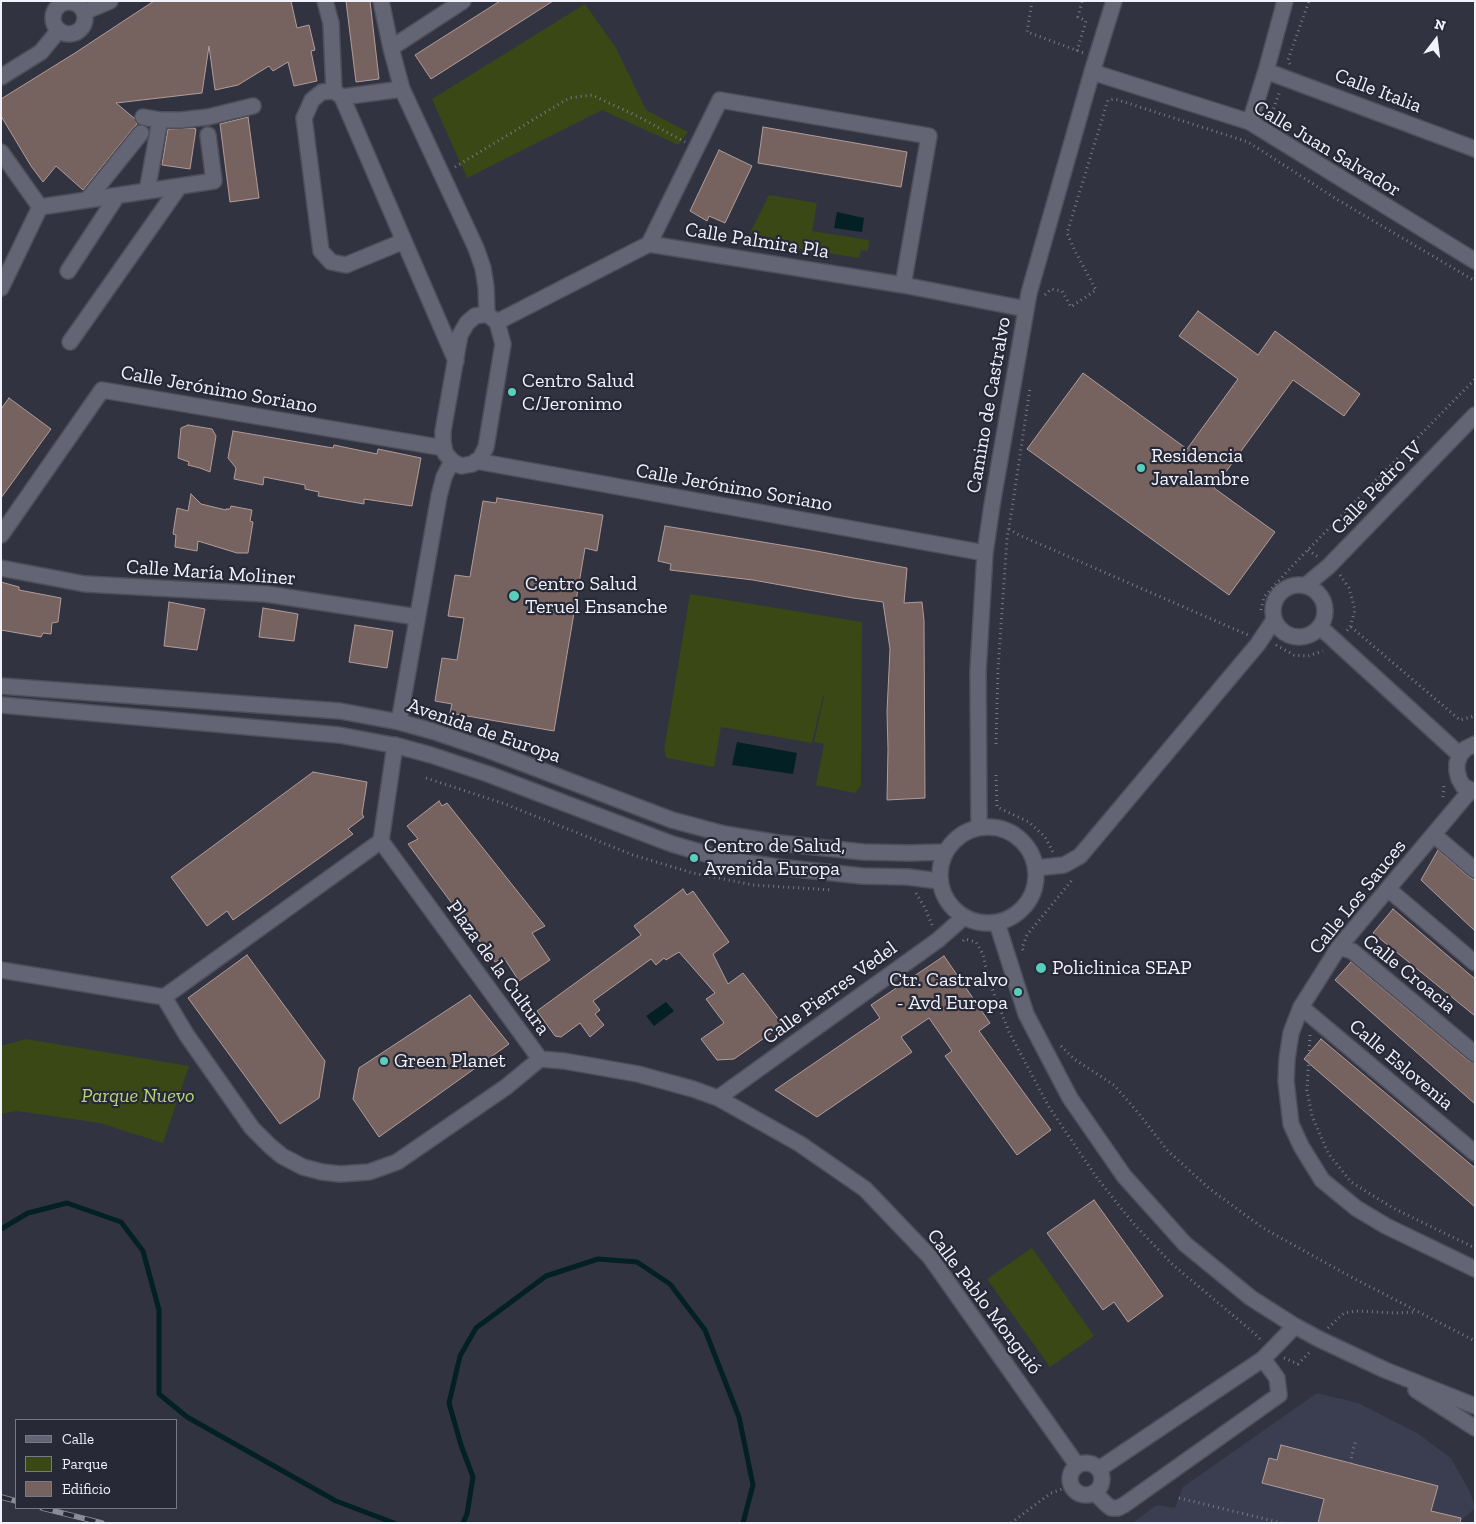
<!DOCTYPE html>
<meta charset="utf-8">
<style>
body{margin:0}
#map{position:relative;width:1476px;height:1524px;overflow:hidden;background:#323341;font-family:"Zilla Slab",serif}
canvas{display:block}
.frame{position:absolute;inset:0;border:2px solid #f1f2fc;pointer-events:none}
.legend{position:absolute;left:15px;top:1419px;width:162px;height:90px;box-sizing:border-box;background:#282937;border:1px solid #787986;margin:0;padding:6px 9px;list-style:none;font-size:15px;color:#f1f2fc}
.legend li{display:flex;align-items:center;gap:10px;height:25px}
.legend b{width:25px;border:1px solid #787986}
.north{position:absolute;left:1411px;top:15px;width:50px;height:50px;-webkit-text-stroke:4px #282937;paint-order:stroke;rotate:15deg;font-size:14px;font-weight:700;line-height:20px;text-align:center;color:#f1f2fc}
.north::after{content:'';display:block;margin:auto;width:18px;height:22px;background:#f1f2fc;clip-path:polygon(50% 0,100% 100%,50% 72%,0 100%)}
</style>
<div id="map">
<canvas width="1476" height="1524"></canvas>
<div class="frame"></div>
<ul class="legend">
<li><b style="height:6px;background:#636574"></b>Calle</li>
<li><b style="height:14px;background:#394814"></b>Parque</li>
<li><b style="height:14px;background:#76635f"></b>Edificio</li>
</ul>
<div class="north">N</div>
</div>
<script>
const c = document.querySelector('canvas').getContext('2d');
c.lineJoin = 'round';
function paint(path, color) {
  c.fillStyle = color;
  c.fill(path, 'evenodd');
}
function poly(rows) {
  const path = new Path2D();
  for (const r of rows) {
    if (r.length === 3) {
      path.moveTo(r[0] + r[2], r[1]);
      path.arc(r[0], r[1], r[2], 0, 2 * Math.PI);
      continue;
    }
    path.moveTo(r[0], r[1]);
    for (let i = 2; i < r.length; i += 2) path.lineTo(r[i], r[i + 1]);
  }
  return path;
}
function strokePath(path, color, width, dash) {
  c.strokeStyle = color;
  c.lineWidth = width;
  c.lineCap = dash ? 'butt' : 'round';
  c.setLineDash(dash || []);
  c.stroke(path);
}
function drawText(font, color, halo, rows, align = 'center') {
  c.font = font + ' "Zilla Slab",serif';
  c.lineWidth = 4.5;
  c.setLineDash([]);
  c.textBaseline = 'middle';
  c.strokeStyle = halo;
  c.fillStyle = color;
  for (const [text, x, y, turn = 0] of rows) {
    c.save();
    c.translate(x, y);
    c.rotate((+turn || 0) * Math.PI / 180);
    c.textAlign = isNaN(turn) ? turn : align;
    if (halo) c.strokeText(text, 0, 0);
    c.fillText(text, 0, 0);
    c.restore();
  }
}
const built = poly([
 [1317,1393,1358,1403,1417,1433,1451,1458,1470,1492,1475,1508,1458,1523,1132,1523,1157,1505,1175,1508,1183,1487]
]);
const green = poly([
 [585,4,616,48,646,110,688,132,678,145,602,110,467,178,432,99],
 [769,195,817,203,812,231,869,240,868,251,861,250,859,258,776,245,775,239,750,233],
 [690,594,862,622,861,786,855,793,816,785,824,744,814,742,824,696,823,696,812,743,721,727,714,767,667,758,664,750],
 [26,1039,189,1066,163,1143,100,1123,17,1111,1,1114,1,1046],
 [1032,1248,1094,1336,1050,1367,987,1279]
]);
const water = poly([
 [837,212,864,218,862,232,834,228],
 [737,742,797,753,793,774,732,765],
 [666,1002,674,1011,654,1026,646,1016]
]);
const stream = poly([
 [1,1229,28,1213,67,1203,121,1222,143,1251,159,1310,159,1394,187,1417,336,1501,394,1523],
 [463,1523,467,1514,473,1477,461,1445,449,1403,460,1356,476,1328,546,1276,598,1259,637,1262,670,1284,705,1330,739,1417,753,1485,743,1523]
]);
const building = poly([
 [154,1,291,1,297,28,309,25,315,50,311,51,317,81,294,86,288,62,273,71,269,66,238,85,215,90,209,46,202,93,116,103,134,118,137,124,134,127,83,190,56,166,43,182,31,166,1,116,1,99,75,53,154,1],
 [346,1,370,1,379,79,356,82,346,1],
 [500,1,553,1,431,79,415,55,500,1],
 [248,117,259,198,230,202,220,124,248,117],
 [763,127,907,152,901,187,758,163,763,127],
 [193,128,196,129,190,169,162,165,168,129,193,128],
 [719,150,752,166,725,223,709,216,707,221,690,211,719,150],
 [1198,311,1258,355,1275,331,1360,394,1344,416,1293,380,1214,488,1275,532,1229,595,1027,449,1083,373,1187,449,1238,379,1179,336,1198,311],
 [9,398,51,429,1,498,1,409,9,398],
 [188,425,212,429,216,436,210,472,200,468,188,465,189,462,178,458,181,428,188,425],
 [233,431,333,448,334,445,377,454,378,449,421,458,412,506,364,499,364,504,318,496,319,492,305,489,305,485,264,477,263,485,234,479,236,468,228,458,233,431],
 [191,494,201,504,226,510,226,509,230,509,231,506,252,510,250,521,253,522,248,553,237,553,198,541,197,551,175,547,176,535,173,534,177,508,188,511,191,494],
 [497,498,603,515,597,551,585,548,554,731,450,713,452,704,435,701,442,658,457,660,464,618,448,616,455,575,470,577,483,501,496,503,497,498],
 [665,526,811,550,907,568,904,603,922,602,924,621,925,798,887,800,888,749,887,712,890,649,883,602,853,598,753,580,670,570,671,564,658,561,665,526],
 [1,582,19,587,19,590,61,598,58,622,52,623,51,634,43,633,41,637,1,630,1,582],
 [169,602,205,609,197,650,164,646,169,602],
 [263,608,298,614,294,641,259,637,263,608],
 [355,625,393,631,387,668,349,662,355,625],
 [313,772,367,782,362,814,364,817,348,829,353,834,233,920,227,911,207,926,171,877,313,772],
 [439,801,442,806,447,803,545,926,532,933,550,960,519,981,504,958,495,962,408,844,418,839,407,826,439,801],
 [1438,850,1469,877,1475,880,1475,931,1421,880,1438,850],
 [683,889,687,895,693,891,729,942,713,954,728,984,743,973,783,1025,734,1059,717,1060,701,1039,724,1023,706,999,715,993,679,952,666,960,664,958,656,965,651,959,593,1001,600,1010,595,1014,604,1025,590,1037,580,1023,561,1037,555,1036,537,1011,641,935,634,926,683,889],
 [1393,909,1475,979,1475,1016,1373,933,1393,909],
 [247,955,325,1061,319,1098,280,1124,188,998,247,955],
 [944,956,990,1023,979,1031,1051,1130,1017,1155,945,1056,952,1051,929,1018,901,1037,912,1052,817,1117,775,1090,880,1018,871,1005,944,956],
 [1351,962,1469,1061,1475,1063,1475,1104,1335,980,1351,962],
 [470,995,509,1044,379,1137,353,1099,359,1068,470,995],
 [1321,1039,1475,1168,1475,1207,1304,1059,1321,1039],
 [1094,1200,1163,1296,1128,1322,1114,1302,1103,1310,1047,1233,1094,1200],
 [1281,1445,1438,1486,1431,1511,1461,1518,1460,1523,1318,1523,1324,1499,1262,1483,1269,1458,1277,1460,1281,1445]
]);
const path = poly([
 [1032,1,1027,32,1084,53],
 [1077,51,1086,21,1078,17,1082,1],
 [1290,64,1288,60,1309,1],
 [1270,118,1280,91],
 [455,167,569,98,592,95,639,117,685,142],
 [1045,295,1051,289,1062,291,1071,307,1096,290,1075,251,1067,233,1108,100,1115,99,1248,142,1338,200,1475,281],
 [1009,529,1019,535,1248,635],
 [1308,550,1318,557],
 [1340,575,1349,588,1355,610,1350,627,1345,633],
 [1261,610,1264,597,1294,564,1475,379],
 [1351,627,1460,720,1475,716],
 [1276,645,1294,655,1308,656,1323,651],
 [996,744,998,669,1007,539,1012,509,1030,388],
 [996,775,997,807,1029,822,1045,837,1053,852],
 [426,778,505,804,633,855,693,873,753,885,832,890],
 [1443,797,1444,785],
 [916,893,925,908,932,925],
 [963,941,965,939,976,942,983,954,988,978,1009,1032,1049,1107,1097,1178,1133,1223,1172,1264,1254,1333,1262,1341],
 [1023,950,1022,948,1027,935,1073,879],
 [988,978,1000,976],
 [1310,1035,1307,1090,1312,1116,1328,1153,1351,1182,1393,1208,1475,1248],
 [1061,1046,1074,1059,1114,1085,1140,1115,1167,1150,1210,1189,1263,1228,1353,1278,1475,1341],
 [1328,1328,1344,1313,1356,1311,1395,1313,1415,1312],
 [1284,1358,1298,1364,1311,1351],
 [1350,1463,1356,1439],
 [1179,1498,1282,1523],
 [1011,1523,1051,1493,1071,1486]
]);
const minor = poly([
 [325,1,331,23,334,91],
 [381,1,391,48,402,89,476,248,483,268,486,287,487,314],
 [69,18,16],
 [84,12,110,1],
 [391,48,463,1],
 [1266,71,1475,149],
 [1092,72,1250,122,1475,261],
 [1,77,41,52,59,30],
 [342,97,402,89],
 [143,117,160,120,181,120,208,117,253,106],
 [1250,122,1266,71,1285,1],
 [1,152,40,207,1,288],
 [147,191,160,120],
 [87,200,141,133],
 [40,207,214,181,208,135],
 [404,241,346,265,331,262,321,251,304,118,312,100,322,92,334,91,342,97,404,241,456,361],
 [649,244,720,100,929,136,903,285],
 [68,271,117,196],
 [487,314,497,322,503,344,486,447,480,459,472,464,461,466,452,461,445,453,443,441,443,431,460,335,467,323,475,316,487,314],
 [497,322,649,244,903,285,1026,309],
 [70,342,179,187],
 [476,461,985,553],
 [1,535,102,390,444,448],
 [1,568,85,584,266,594,417,617],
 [1299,611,26],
 [1305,586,1329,566,1475,415],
 [1320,627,1460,755],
 [1,686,340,711,399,722,432,731,488,750,672,820,724,834,779,843,863,852,908,853,945,852],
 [1,705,339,735,398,746,431,755,488,774,672,844,724,859,778,867,862,876,908,877,939,881],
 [399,722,439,496,444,477,452,461],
 [1475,744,1465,749,1460,755,1457,763,1457,771,1459,779,1463,786,1475,792],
 [395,745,381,841,540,1059],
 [1470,791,1339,947,1301,1007,1291,1033,1287,1059,1286,1081,1291,1124,1301,1146,1322,1180,1356,1208,1386,1226,1475,1269],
 [988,875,48],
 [979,828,978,671,985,553,992,505,1029,293,1092,72,1114,1],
 [1434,835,1475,870],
 [1036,868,1064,865,1080,856,1258,644,1274,620],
 [1388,889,1475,963],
 [997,923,1026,1014,1070,1098,1124,1176,1185,1244,1251,1298,1295,1326,1319,1339,1385,1370,1475,1406],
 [1339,947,1352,951,1475,1054],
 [1,970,164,997],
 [164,997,186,1034,252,1128,270,1146,282,1156,303,1167,322,1172,340,1174,369,1172,397,1162,506,1087,540,1059],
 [164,997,381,841],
 [1301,1007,1475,1153],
 [540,1059,564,1061,638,1074,693,1089,718,1098,800,1144,865,1189,930,1257,1077,1465],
 [718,1098,938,940,964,917],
 [1416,1390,1475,1428],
 [1086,1479,16],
 [1099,1469,1263,1359,1295,1326],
 [1095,1493,1106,1504,1111,1508,1118,1508,1124,1505,1279,1395,1277,1378,1263,1359]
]);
const rail = poly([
 [1,1497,16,1501],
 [42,1508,102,1523]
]);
const markers = [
 [512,392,5,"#5acebd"],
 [1141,468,5,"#5acebd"],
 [514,596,6,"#5acebd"],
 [694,858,5,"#5acebd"],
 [1041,968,6,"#5acebd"],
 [1018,992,5,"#5acebd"],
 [384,1061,5,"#5acebd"]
];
const streetNames = [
 ["Calle Italia",1378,91,21],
 ["Calle Juan Salvador",1327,149,31],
 ["Calle Palmira Pla",757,241,9],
 ["Calle Jerónimo Soriano",219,390,10],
 ["Camino de Castralvo",989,405,-80],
 ["Calle Jerónimo Soriano",734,488,10],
 ["Calle Pedro IV",1377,488,-46],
 ["Calle María Moliner",211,573,4],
 ["Avenida de Europa",484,731,19],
 ["Calle Los Sauces",1358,897,-51],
 ["Plaza de la Cultura",498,968,54],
 ["Calle Croacia",1409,974,39],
 ["Calle Pierres Vedel",830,993,-36],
 ["Calle Eslovenia",1401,1065,40],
 ["Calle Pablo Monguió",984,1302,53]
];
const poiNames = [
 ["Centro Salud",522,381],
 ["C/Jeronimo",522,404],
 ["Residencia",1151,456],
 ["Javalambre",1151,479],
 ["Centro Salud",525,584],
 ["Teruel Ensanche",525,607],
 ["Centro de Salud,",704,846],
 ["Avenida Europa",704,869],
 ["Policlinica SEAP",1052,968],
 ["Ctr. Castralvo",1008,980,"right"],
 ["- Avd Europa",1008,1003,"right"],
 ["Green Planet",394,1061]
];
const parkNames = [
 ["Parque Nuevo",138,1096]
];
paint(built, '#3b3d50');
paint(green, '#394814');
paint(water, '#032025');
strokePath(stream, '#032025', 5);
paint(building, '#76635f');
strokePath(building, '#b19c99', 1);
strokePath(minor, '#4e4f5b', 18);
strokePath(path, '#787986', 3, [1, 4]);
strokePath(minor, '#636574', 15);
strokePath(rail, '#8b8c98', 5.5);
strokePath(rail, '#282937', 4, [11]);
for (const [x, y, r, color] of markers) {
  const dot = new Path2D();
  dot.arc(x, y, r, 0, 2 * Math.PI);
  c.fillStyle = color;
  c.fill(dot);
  strokePath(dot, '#282937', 2);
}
drawText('20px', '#f1f2fc', '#282937', streetNames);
drawText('20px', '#f1f2fc', '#282937', poiNames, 'left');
drawText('italic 20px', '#b7d57c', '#282937', parkNames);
</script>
